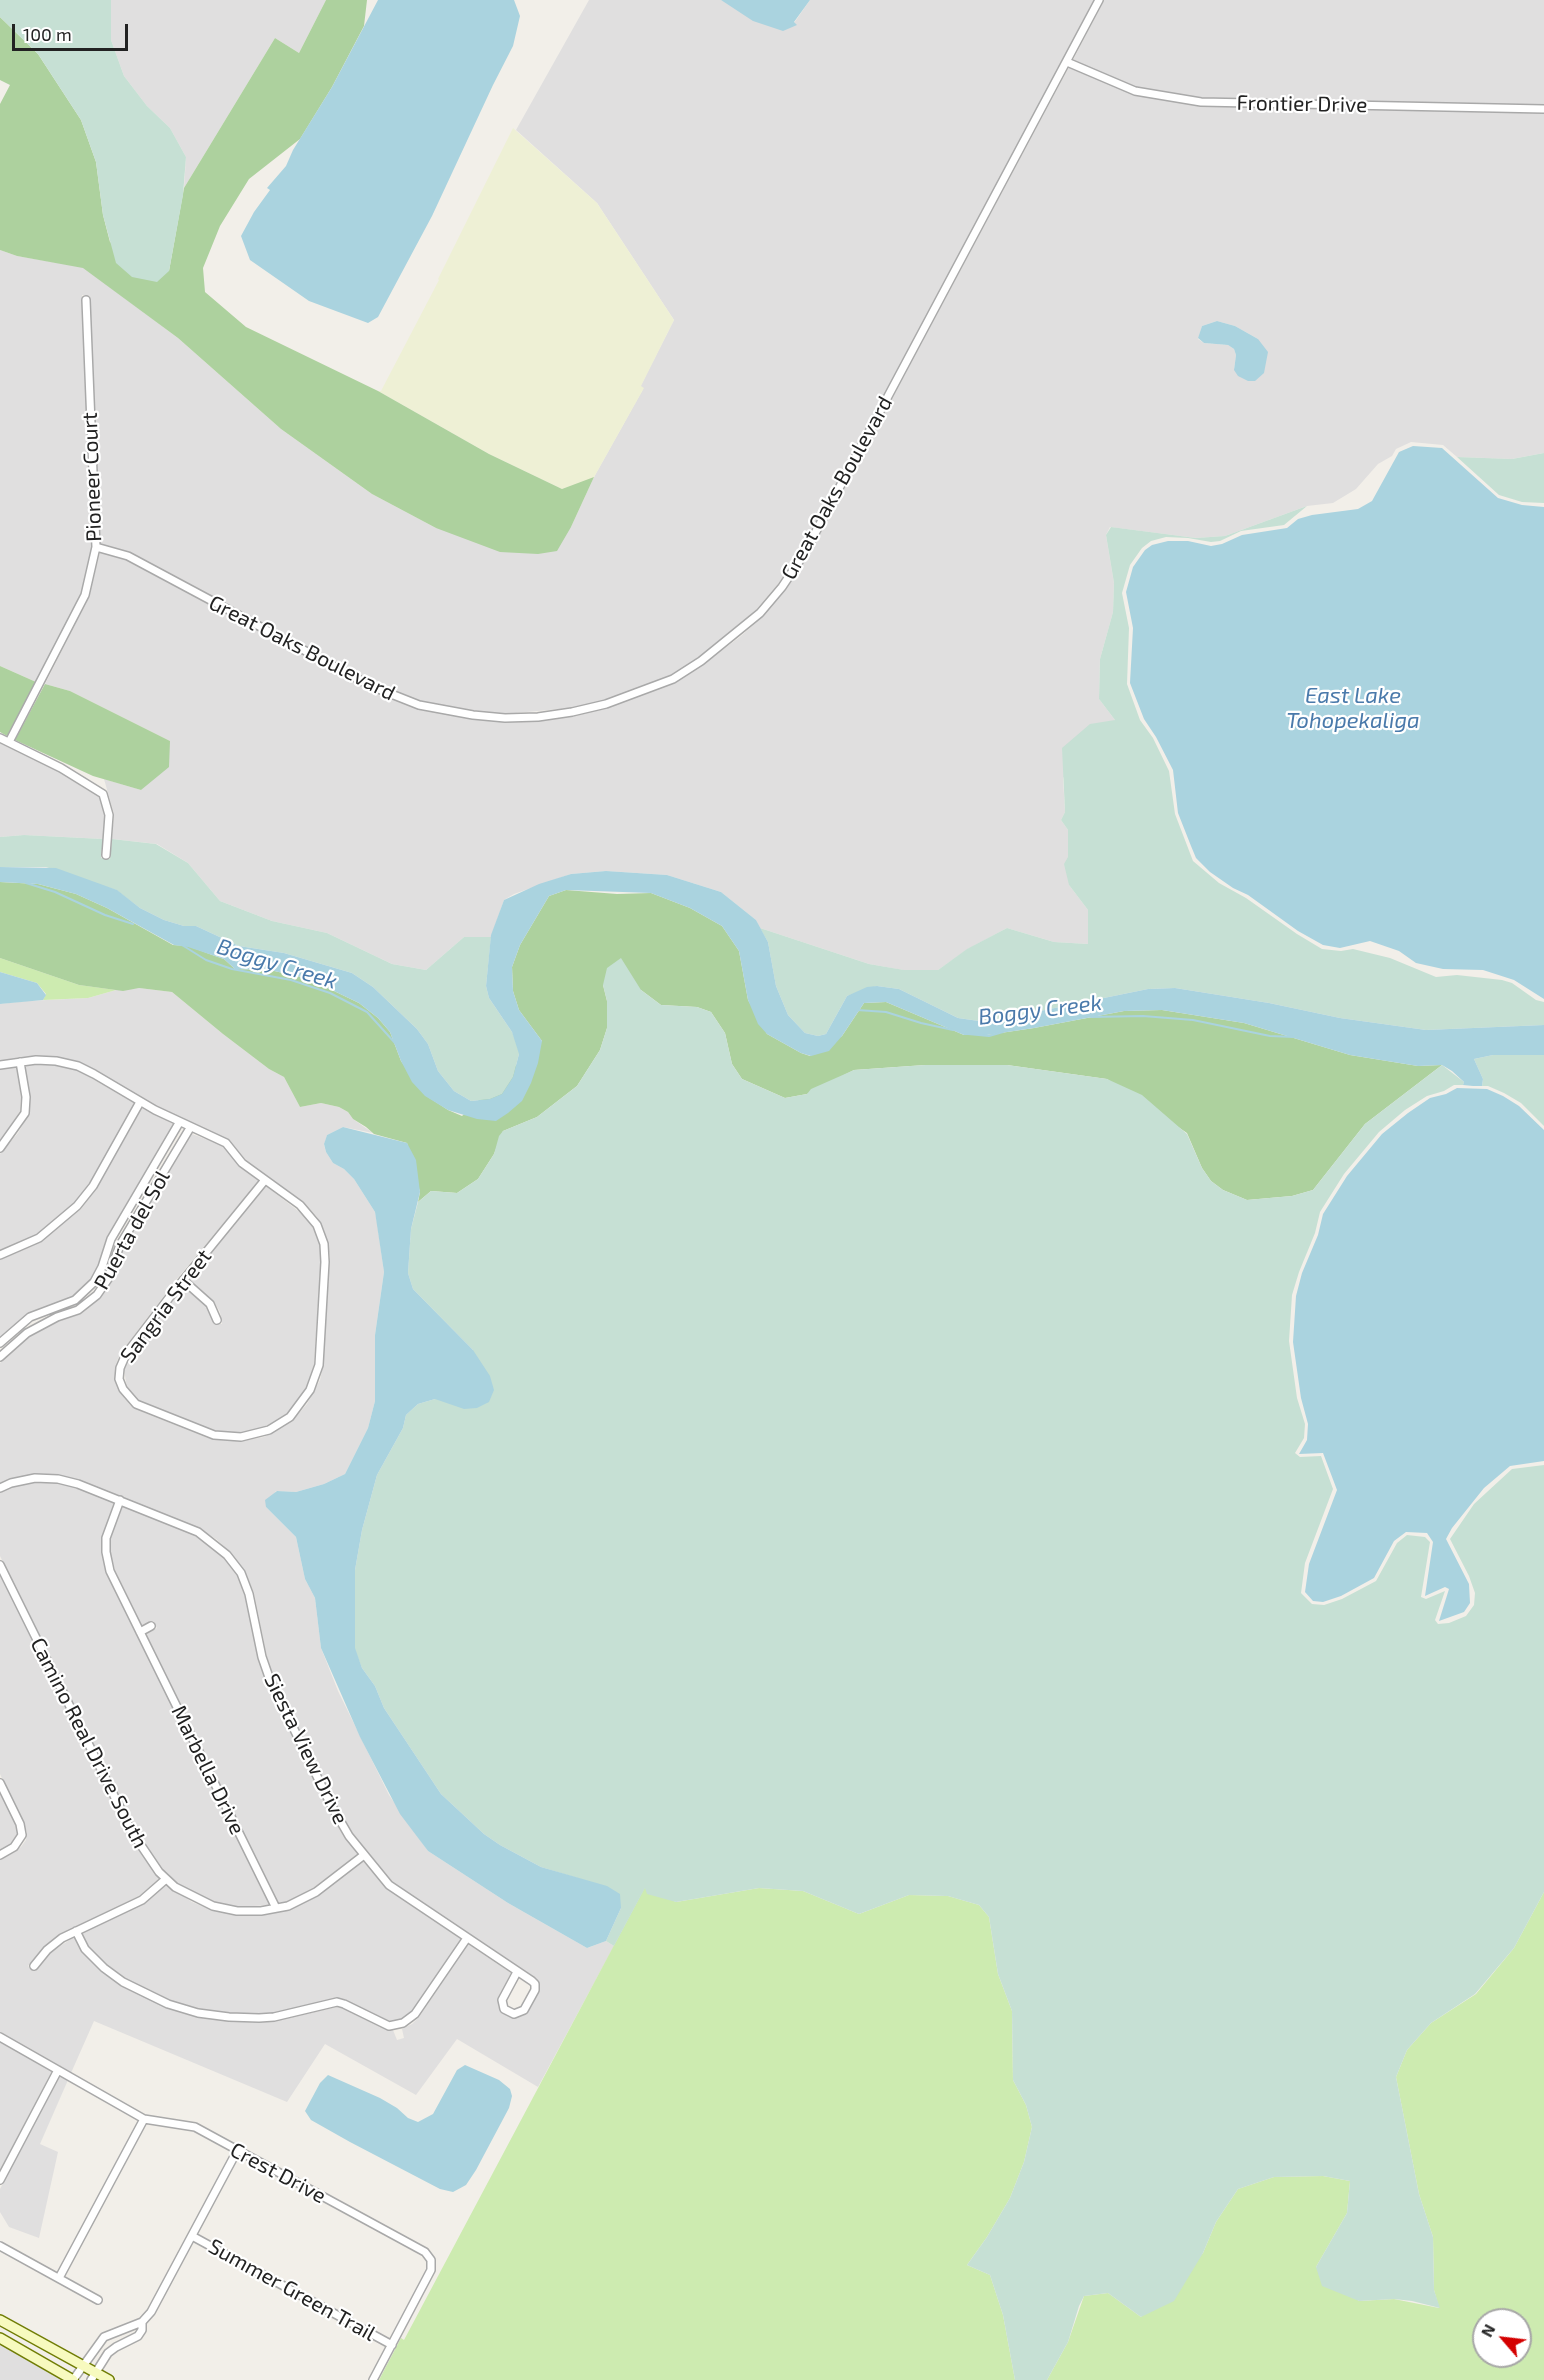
<!DOCTYPE html>
<style>
body{margin:0}
#map{position:relative;width:1544px;height:2380px;overflow:hidden;background:#f2efe9;font-family:"Exo 2",sans-serif}
canvas{display:block}
.north{position:absolute;left:1472px;top:2308px;width:60px;height:60px;box-sizing:border-box;background:#fff;border:2px solid #a7a7a7;border-radius:50%;rotate:298deg;font-size:16px;font-weight:700;line-height:24px;text-align:center;color:#222}
.north::after{content:'';display:block;margin:auto;width:21px;height:27px;background:#d40000;clip-path:polygon(50% 0,100% 100%,50% 72%,0 100%)}
.scale{position:absolute;left:12px;top:24px;width:116px;height:27px;box-sizing:border-box;border:3px solid #222;border-top:0;padding-left:8px;font-size:18px;line-height:21px;white-space:nowrap;color:#222;-webkit-text-stroke:4px #fff;paint-order:stroke}
</style>
<div id="map">
<canvas width="1544" height="2380"></canvas>
<div class="north">N</div>
<div class="scale">100 m</div>
</div>
<script>
const c = document.querySelector('canvas').getContext('2d');
c.lineJoin = 'round';
function paint(path, color) {
  c.fillStyle = color;
  c.fill(path, 'evenodd');
}
function poly(rows) {
  const path = new Path2D();
  for (const r of rows) {
    path.moveTo(r[0], r[1]);
    for (let i = 2; i < r.length; i += 2) path.lineTo(r[i], r[i + 1]);
  }
  return path;
}
function strokePath(path, color, width, dash) {
  c.strokeStyle = color;
  c.lineWidth = width;
  c.lineCap = dash ? 'butt' : 'round';
  c.setLineDash(dash || []);
  c.stroke(path);
}
function drawText(font, color, halo, rows, align = 'center') {
  c.font = font + ' "Exo 2",sans-serif';
  c.lineWidth = 4.5;
  c.setLineDash([]);
  c.textBaseline = 'middle';
  c.strokeStyle = halo;
  c.fillStyle = color;
  for (const [text, x, y, turn = 0] of rows) {
    c.save();
    c.translate(x, y);
    c.rotate((+turn || 0) * Math.PI / 180);
    c.textAlign = isNaN(turn) ? turn : align;
    if (halo) c.strokeText(text, 0, 0);
    c.fillText(text, 0, 0);
    c.restore();
  }
}
const residential = poly([
 [111,0,326,0,299,53,275,38,184,188,186,157,170,128,147,106,124,76,111,40],
 [589,0,721,0,797,24,794,23,810,0,1094,0,801,552,778,584,756,610,698,658,671,675,605,700,571,708,504,714,473,711,420,701,373,683,130,553,100,544,90,296,82,295,92,546,81,593,36,682,0,666,0,250,17,256,83,267,178,338,281,429,372,494,436,528,571,527,594,477,643,389,640,387,674,320,597,203,516,130],
 [1104,0,1544,0,1544,105,1201,98,1136,87,1073,60],
 [1069,67,1134,94,1201,106,1544,113,1544,453,1512,459,1457,457,1443,445,1411,442,1396,449,1392,456,1378,464,1356,489,1333,503,1307,506,1225,536,1196,538,1110,527,1106,535,1114,583,1113,612,1100,659,1099,699,1115,720,1063,778,1065,812,1061,820,1068,830,1069,885,1088,910,1088,944,1054,942,1007,928,968,949,938,970,903,970,869,964,760,928,756,920,721,892,667,875,606,871,571,874,514,894,504,900,491,937,464,937,426,970,392,964,327,933,272,921,220,901,188,863,157,844,112,839,114,814,104,779,141,790,170,741,70,691,45,684,89,597,100,552,126,560,369,690,419,709,473,719,505,722,539,721,574,716,608,708,676,682,704,664,741,636,763,616,786,589,808,556],
 [1217,321,1235,326,1258,339,1234,369,1236,355,1234,349,1228,345,1204,343,1198,339,1202,326],
 [0,743,59,772,99,797,105,815,103,839,24,835,0,837],
 [139,988,172,992,223,1034,269,1069,284,1077,300,1107,321,1103,339,1107,348,1112,353,1119,373,1133,343,1127,327,1135,324,1145,326,1152,333,1163,344,1169,354,1179,375,1212,377,1223,384,1272,375,1335,375,1401,368,1428,345,1474,324,1484,296,1492,276,1491,266,1507,296,1537,305,1579,315,1598,321,1648,338,1691,389,1795,428,1851,508,1903,587,1948,606,1941,614,1946,538,2087,457,2039,416,2095,325,2044,287,2102,94,2021,71,2073,0,2032,0,1859,21,1847,26,1840,27,1832,0,1774,0,1574,128,1834,160,1878,139,1896,59,1935,44,1947,28,1966,35,1971,50,1953,74,1937,82,1952,102,1971,121,1985,168,2008,198,2017,229,2021,260,2022,275,2021,337,2007,343,2008,380,2027,393,2030,397,2040,404,2038,402,2029,412,2024,419,2017,468,1944,511,1973,498,1998,498,2006,502,2013,512,2018,523,2016,528,2012,539,1992,539,1985,535,1978,391,1882,352,1834,334,1801,274,1679,267,1657,254,1593,245,1571,230,1552,216,1539,200,1529,80,1480,59,1475,34,1474,9,1479,0,1483,0,1363,29,1336,59,1321,81,1314,100,1298,112,1281,124,1247,192,1134,224,1146,239,1166,259,1181,176,1280,122,1351,117,1361,115,1373,119,1391,130,1405,145,1413,208,1438,242,1441,264,1437,293,1420,307,1404,320,1380,323,1366,330,1256,324,1230,317,1217,306,1205,249,1164,228,1140,157,1107,96,1070,79,1062,57,1057,36,1056,0,1061,0,1004,26,1001,88,998,116,990],
 [37,1064,56,1065,77,1070,135,1103,89,1184,74,1203,36,1235,0,1251,0,1154,18,1133,28,1115,30,1097,25,1066],
 [17,1067,21,1097,20,1111,0,1142,0,1069],
 [142,1108,173,1124,107,1237,98,1265,91,1279,72,1297,27,1314,0,1338,0,1260,41,1242,81,1209,97,1188],
 [266,1186,306,1217,313,1227,320,1244,321,1256,314,1364,306,1388,292,1408,283,1417,260,1429,251,1431,240,1433,215,1431,138,1401,127,1388,124,1369,129,1356,184,1286,207,1306,212,1314,214,1324,222,1324,220,1312,214,1302,189,1280],
 [36,1482,58,1483,77,1487,114,1502,102,1538,102,1553,106,1573,270,1905,237,1907,214,1902,196,1895,178,1884,162,1870,136,1831,0,1556,0,1492,13,1487],
 [123,1506,196,1536,224,1557,237,1575,251,1614,258,1658,266,1681,326,1804,345,1838,358,1854,313,1888,286,1902,278,1903,146,1634,157,1628,153,1621,142,1626,115,1570,110,1552,110,1539],
 [0,1792,16,1826,18,1834,11,1844,0,1850],
 [363,1861,386,1888,461,1939,412,2011,407,2017,395,2022,384,2020,346,2000,337,1998,273,2013,229,2013,199,2009,170,2000,125,1978,107,1966,89,1947,81,1933,144,1903,166,1884,192,1902,212,1910,237,1915,262,1915,289,1909,319,1895],
 [0,2042,52,2071,0,2170],
 [60,2076,68,2080,40,2144,58,2152,39,2238,9,2227,0,2212,0,2189],
 [0,2334,72,2374,69,2380,0,2380]
]);
const farmland = poly([
 [513,128,597,203,674,320,641,386,644,388,593,479,562,489,489,454,378,391,381,391,439,280,438,279]
]);
const grass = poly([
 [0,958,79,985,116,990,88,998,43,1000,46,994,37,983,0,972],
 [645,1887,676,1902,759,1888,803,1891,859,1914,909,1895,948,1896,979,1905,989,1917,998,1974,1012,2011,1013,2080,1026,2105,1032,2127,1024,2162,1010,2198,987,2237,967,2265,990,2275,1003,2315,1015,2380,379,2380,401,2338,404,2340],
 [1544,1892,1544,2380,1047,2380,1068,2342,1084,2296,1108,2293,1141,2317,1203,2253,1216,2222,1238,2189,1274,2177,1323,2176,1350,2181,1347,2213,1316,2267,1359,2301,1394,2299,1439,2308,1434,2290,1433,2237,1419,2194,1396,2077,1407,2050,1431,2023,1476,1994,1514,1948],
 [1484,2320,1520,2320,1520,2356,1484,2356]
]);
const forest = poly([
 [326,0,367,0,364,26,332,87,300,139,249,179,220,226,203,268,205,292,246,327,378,391,489,454,562,489,594,477,571,527,557,551,538,554,500,552,436,528,372,494,281,429,178,338,83,268,17,256,0,250,0,104,10,85,0,80,0,17,38,54,81,120,96,162,103,215,110,242,169,271,184,188,275,38,299,53],
 [0,666,36,682,7,736,0,732],
 [45,684,70,691,170,741,169,767,141,790,93,776,15,740],
 [0,882,38,884,76,894,107,908,173,945,188,946,215,956,224,959,235,969,270,970,309,979,359,1003,378,1018,390,1032,401,1061,425,1095,448,1110,462,1116,542,1041,519,1010,513,991,512,967,520,945,549,896,566,890,617,894,651,893,690,908,722,926,739,951,748,1000,767,1034,801,1053,810,1056,842,1036,864,1003,886,1002,964,1035,987,1035,1034,1028,1124,1011,1162,1010,1244,1023,1350,1055,1418,1066,1442,1065,1365,1124,1313,1190,1292,1196,1247,1200,1223,1190,1211,1181,1202,1168,1187,1133,1107,1079,1007,1065,925,1065,854,1070,807,1094,785,1098,742,1079,732,1064,725,1033,711,1012,697,1007,661,1005,641,990,603,985,607,1001,607,1028,600,1050,577,1086,537,1117,503,1131,494,1154,478,1179,457,1193,431,1191,418,1202,420,1192,407,1143,374,1134,366,1127,353,1119,348,1112,339,1107,321,1103,300,1107,284,1077,269,1069,223,1034,172,992,139,988,123,991,79,985,0,958]
]);
const wetland = poly([
 [0,0,111,0,111,40,124,76,147,106,170,128,186,157,183,195,169,271,157,282,132,277,116,263,103,215,96,162,81,120,38,54,0,17],
 [1544,453,1544,503,1522,502,1499,495,1457,457,1512,459],
 [1307,506,1284,525,1241,531,1220,541,1211,542,1188,538,1166,537,1151,541,1142,548,1130,565,1122,593,1129,628,1127,684,1140,720,1153,738,1169,771,1175,814,1193,861,1219,883,1246,898,1297,934,1322,949,1341,951,1353,949,1390,958,1436,977,1457,975,1502,980,1512,983,1536,1000,1544,1002,1544,1025,1426,1030,1340,1018,1269,1003,1175,988,1148,989,986,1022,958,1018,899,989,877,986,847,996,826,1034,818,1036,805,1033,788,1015,776,986,768,942,760,928,869,964,904,970,938,970,967,949,1007,928,1054,942,1088,944,1088,910,1069,885,1064,864,1068,857,1068,830,1061,820,1065,812,1062,748,1090,724,1115,720,1099,699,1100,659,1113,612,1114,583,1106,535,1111,527,1196,538,1225,536],
 [24,835,103,839,101,858,110,859,112,839,156,844,188,863,220,901,272,921,327,933,392,964,426,970,464,937,491,937,486,986,489,998,512,1032,519,1047,519,1054,513,1077,502,1094,490,1099,471,1101,454,1091,438,1071,428,1044,417,1029,373,987,352,973,284,953,239,946,196,926,184,926,164,920,140,908,116,890,46,867,0,867,0,837],
 [621,958,641,990,661,1005,697,1007,711,1012,725,1033,732,1064,742,1079,785,1098,807,1094,811,1089,854,1070,925,1065,1007,1065,1107,1079,1142,1095,1187,1134,1202,1168,1211,1181,1223,1190,1247,1200,1292,1196,1313,1190,1365,1124,1442,1065,1464,1082,1463,1085,1454,1085,1444,1091,1427,1096,1405,1110,1379,1132,1344,1174,1320,1212,1315,1233,1299,1272,1292,1295,1289,1341,1297,1398,1305,1424,1304,1438,1295,1453,1300,1457,1321,1456,1333,1489,1305,1563,1301,1593,1312,1604,1324,1605,1342,1599,1376,1581,1397,1543,1407,1535,1425,1537,1430,1542,1421,1597,1426,1599,1445,1591,1435,1620,1438,1624,1449,1623,1466,1616,1474,1605,1475,1593,1469,1576,1450,1539,1474,1504,1512,1469,1544,1465,1544,1892,1514,1948,1475,1994,1431,2023,1407,2050,1396,2077,1419,2194,1433,2237,1434,2290,1440,2308,1412,2301,1394,2299,1359,2301,1322,2286,1316,2267,1347,2213,1350,2181,1323,2176,1274,2177,1238,2189,1216,2222,1203,2253,1174,2301,1141,2317,1108,2293,1084,2296,1079,2306,1068,2342,1047,2380,1015,2380,1003,2315,990,2275,967,2265,987,2237,1010,2198,1024,2162,1032,2127,1026,2105,1013,2080,1012,2011,998,1974,989,1917,979,1905,948,1896,909,1895,859,1914,803,1891,759,1888,676,1902,647,1894,645,1888,614,1946,606,1941,621,1908,587,1881,541,1867,500,1845,484,1834,441,1794,384,1708,375,1686,362,1668,354,1648,355,1570,362,1530,377,1475,403,1428,406,1415,418,1404,435,1399,473,1350,413,1289,408,1273,411,1229,418,1202,431,1191,457,1193,478,1179,494,1154,499,1136,503,1131,537,1117,577,1086,600,1050,607,1028,607,1001,603,985,607,968],
 [1493,1055,1544,1055,1544,1126,1521,1103,1504,1093,1488,1086,1482,1086,1483,1079,1474,1059]
]);
const water = poly([
 [378,0,514,0,520,16,513,46,493,85,432,216,378,317,368,323,309,301,250,260,241,236,254,212,270,190,267,188,286,166,293,150,332,87],
 [721,0,810,0,794,22,797,25,783,31,753,21],
 [1217,321,1235,326,1258,339,1268,352,1264,373,1255,381,1248,381,1238,376,1234,370,1236,355,1234,349,1228,345,1204,343,1198,338,1202,326],
 [1413,446,1442,448,1498,498,1522,505,1544,507,1544,999,1514,980,1483,970,1443,969,1416,963,1399,951,1370,941,1340,948,1323,945,1298,931,1248,895,1233,888,1210,872,1196,858,1191,846,1178,813,1173,770,1156,737,1144,719,1130,683,1133,628,1126,592,1133,567,1145,550,1152,545,1168,541,1188,541,1211,546,1222,544,1242,535,1287,528,1298,519,1312,515,1358,509,1372,501,1399,452],
 [0,867,56,868,117,890,140,908,164,920,184,926,196,926,239,946,284,953,352,973,373,987,417,1029,428,1044,438,1071,454,1091,471,1101,490,1099,502,1094,513,1077,519,1054,512,1032,489,998,486,986,491,935,504,900,539,884,571,874,606,871,667,875,721,892,756,920,768,942,776,986,788,1015,805,1033,818,1036,826,1034,847,996,867,987,877,986,899,989,958,1018,986,1022,1148,989,1175,988,1269,1003,1340,1018,1426,1030,1544,1025,1544,1055,1493,1055,1474,1059,1483,1079,1482,1086,1473,1086,1463,1085,1464,1082,1452,1071,1442,1065,1418,1066,1350,1055,1244,1023,1162,1010,1124,1011,1034,1028,987,1035,964,1035,886,1002,864,1003,842,1036,829,1051,811,1056,801,1053,767,1034,758,1024,748,1000,739,951,722,926,690,908,651,893,566,890,549,896,520,945,512,967,513,991,519,1010,542,1041,538,1063,531,1083,522,1101,508,1113,496,1121,477,1119,448,1110,425,1096,412,1082,401,1061,390,1032,378,1018,359,1003,309,979,270,970,235,969,224,959,188,947,174,945,107,908,76,894,38,884,0,882],
 [0,972,37,983,46,995,43,1000,0,1004],
 [1457,1088,1487,1089,1503,1096,1519,1106,1544,1130,1544,1461,1510,1466,1484,1488,1452,1528,1446,1539,1469,1584,1470,1603,1464,1612,1439,1621,1449,1589,1445,1587,1425,1596,1433,1542,1427,1533,1406,1532,1394,1541,1374,1578,1341,1596,1323,1602,1313,1601,1305,1592,1309,1564,1337,1490,1323,1453,1299,1454,1307,1440,1308,1424,1301,1398,1293,1342,1296,1296,1302,1273,1318,1235,1323,1214,1347,1176,1382,1134,1408,1113,1430,1098,1446,1094],
 [343,1127,407,1143,416,1160,420,1192,411,1229,408,1273,413,1289,473,1350,490,1376,494,1390,489,1402,477,1408,464,1409,435,1399,418,1404,406,1415,403,1428,377,1475,362,1530,355,1570,355,1648,362,1668,375,1686,384,1708,441,1794,484,1834,500,1845,541,1867,607,1886,620,1894,621,1908,606,1941,587,1948,508,1903,428,1851,400,1814,360,1737,321,1648,315,1598,305,1579,296,1537,266,1507,265,1500,277,1491,296,1492,324,1484,345,1474,368,1428,375,1401,375,1335,384,1272,375,1212,354,1179,344,1169,333,1163,326,1152,324,1144,327,1135],
 [465,2065,499,2080,510,2089,512,2096,509,2108,476,2170,466,2185,453,2192,440,2189,350,2142,311,2120,305,2111,320,2083,328,2075,380,2098,397,2108,408,2118,418,2122,433,2114,457,2070]
]);
const stream = poly([
 [26,883,55,892,105,915,133,924],
 [182,945,206,960,232,969,291,980,330,993,367,1012,395,1043],
 [857,1010,886,1012,921,1023,953,1030],
 [1091,1017,1143,1016,1193,1020,1270,1036,1294,1037],
 [968,1034,989,1036,1003,1032]
]);
const minor = poly([
 [1067,62,1135,91,1201,102,1544,109],
 [96,547,128,556,371,686,419,705,473,715,505,718,538,717,572,712,606,704,673,679,701,661,760,613,782,587,804,554,1099,0],
 [0,738,61,768,103,794,109,815,106,855],
 [9,742,85,595,96,547,86,300],
 [0,1065,36,1060,56,1061,78,1066,94,1074,155,1110,226,1143,242,1163,300,1205,317,1225,324,1244,325,1262,319,1365,310,1390,290,1417,269,1430,241,1437,214,1435,136,1404,123,1389,119,1379,120,1368,126,1354,172,1294,265,1180],
 [0,1148,25,1113,26,1097,20,1062],
 [0,1255,39,1238,77,1206,93,1186,140,1102],
 [183,1280,210,1304,217,1320],
 [0,1343,30,1317,75,1300,94,1282,102,1267,111,1239,179,1123],
 [0,1357,27,1333,57,1317,78,1310,97,1295,108,1279,120,1245,190,1128],
 [0,1488,11,1483,35,1478,58,1479,78,1484,198,1532,227,1555,241,1573,249,1594,262,1657,270,1680,330,1803,349,1836,389,1885,532,1981,535,1984,535,1990,524,2010,514,2014,504,2009,502,2000,517,1972],
 [120,1500,106,1538,106,1552,110,1571,276,1908],
 [0,1565,132,1832,159,1872,175,1887,213,1906,237,1911,261,1911,288,1906,316,1892,364,1855],
 [140,1632,151,1626],
 [0,1783,20,1824,22,1835,14,1847,0,1855],
 [76,1931,85,1949,104,1968,123,1982,168,2004,198,2013,229,2017,259,2018,274,2017,337,2002,344,2004,389,2026,403,2023,415,2014,467,1938],
 [34,1966,47,1950,62,1938,142,1900,166,1879],
 [0,2037,144,2119,195,2127,425,2252,431,2260,431,2270,373,2380],
 [0,2180,58,2070],
 [192,2236,392,2345],
 [0,2246,98,2300],
 [59,2278,144,2119],
 [73,2380,104,2337,142,2322,151,2312,237,2151],
 [91,2380,108,2353,116,2347,138,2336,142,2330,142,2322]
]);
const secondary = poly([
 [0,2320,109,2380],
 [0,2338,73,2380]
]);
const streetNames = [
 ["Frontier Drive",1302,104,1],
 ["Pioneer Court",92,477,-92],
 ["Great Oaks Boulevard",837,488,-61],
 ["Great Oaks Boulevard",302,648,27],
 ["Puerta del Sol",132,1230,-61],
 ["Sangria Street",166,1306,-53],
 ["Camino Real Drive South",89,1743,63],
 ["Siesta View Drive",306,1749,64],
 ["Marbella Drive",208,1770,64],
 ["Crest Drive",278,2173,28],
 ["Summer Green Trail",292,2290,29]
];
const waterNames = [
 ["East Lake",1353,696],
 ["Tohopekaliga",1353,721],
 ["Boggy Creek",277,964,17],
 ["Boggy Creek",1040,1010,-7]
];
paint(residential, '#e0dfdf');
paint(farmland, '#eef0d5');
paint(grass, '#cdebb0');
paint(forest, '#add19e');
paint(wetland, '#c6e0d4');
paint(water, '#aad3df');
strokePath(stream, '#aad3df', 2);
strokePath(minor, '#a9a9a9', 10);
strokePath(secondary, '#707d05', 12);
strokePath(minor, '#fff', 7);
strokePath(secondary, '#f7fabf', 9);
drawText('21px', '#222', '#fff', streetNames);
drawText('italic 22px', '#4a7aab', '#fff', waterNames);
</script>
